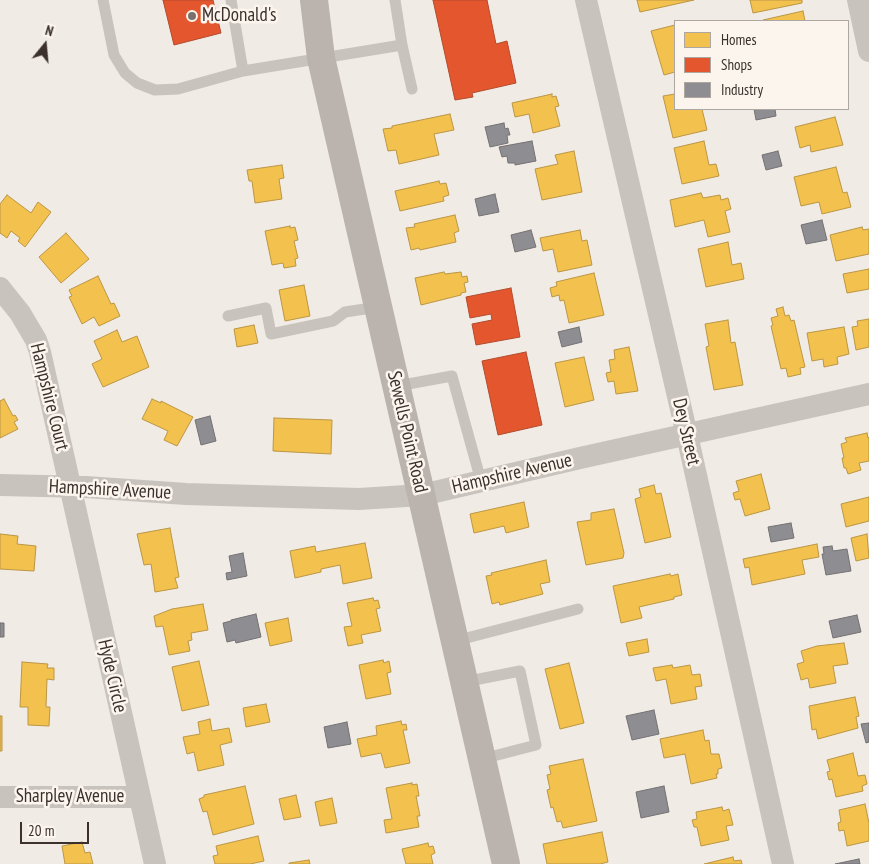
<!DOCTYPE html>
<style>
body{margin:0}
#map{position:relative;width:869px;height:864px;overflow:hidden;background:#f0ebe5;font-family:"PT Sans Narrow",sans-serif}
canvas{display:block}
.legend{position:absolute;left:674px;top:20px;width:175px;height:90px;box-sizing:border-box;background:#fbf5ee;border:1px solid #aea6a0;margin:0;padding:6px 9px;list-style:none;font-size:15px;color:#3b302b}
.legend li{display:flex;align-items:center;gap:10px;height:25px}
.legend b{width:25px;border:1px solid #aea6a0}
.north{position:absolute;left:20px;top:20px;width:50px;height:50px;-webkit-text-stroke:4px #fbf5ee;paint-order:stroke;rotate:17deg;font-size:14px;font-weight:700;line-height:20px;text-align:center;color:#3b302b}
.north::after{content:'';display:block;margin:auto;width:18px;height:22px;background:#3b302b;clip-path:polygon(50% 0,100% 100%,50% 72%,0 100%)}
.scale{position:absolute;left:20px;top:822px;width:69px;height:22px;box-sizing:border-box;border:2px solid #3b302b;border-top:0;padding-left:6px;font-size:15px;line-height:18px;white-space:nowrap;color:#3b302b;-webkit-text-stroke:4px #fbf5ee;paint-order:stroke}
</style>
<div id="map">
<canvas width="869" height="864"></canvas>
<ul class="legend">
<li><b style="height:14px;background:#f2c14e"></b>Homes</li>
<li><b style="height:14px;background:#e4572e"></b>Shops</li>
<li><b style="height:14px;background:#8d8d92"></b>Industry</li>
</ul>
<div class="north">N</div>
<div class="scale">20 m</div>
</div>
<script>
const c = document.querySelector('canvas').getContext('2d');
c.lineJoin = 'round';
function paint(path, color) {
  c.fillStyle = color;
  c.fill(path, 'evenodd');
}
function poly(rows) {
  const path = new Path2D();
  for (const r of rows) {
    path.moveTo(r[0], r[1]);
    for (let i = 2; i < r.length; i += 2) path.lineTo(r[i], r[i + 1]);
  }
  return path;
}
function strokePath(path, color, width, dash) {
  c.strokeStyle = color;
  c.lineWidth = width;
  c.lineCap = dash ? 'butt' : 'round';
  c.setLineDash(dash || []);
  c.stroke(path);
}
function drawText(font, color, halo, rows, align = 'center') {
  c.font = font + ' "PT Sans Narrow",sans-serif';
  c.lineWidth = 5;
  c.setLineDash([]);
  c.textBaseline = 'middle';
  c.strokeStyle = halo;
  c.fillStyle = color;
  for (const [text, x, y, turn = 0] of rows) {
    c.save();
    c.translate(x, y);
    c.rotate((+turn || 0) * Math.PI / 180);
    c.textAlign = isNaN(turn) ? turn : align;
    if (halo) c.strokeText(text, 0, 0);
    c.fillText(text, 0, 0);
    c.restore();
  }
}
const homes = poly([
 [637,0,694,0,640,12,637,0],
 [750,0,802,0,802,3,753,13,750,0],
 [803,11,805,21,763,21,763,20,803,11],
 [675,25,675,72,664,75,651,31,675,25],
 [552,94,552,97,556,96,559,106,555,107,560,126,533,133,529,114,515,117,512,103,552,94],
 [675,94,675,109,702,109,707,130,673,138,663,96,675,94],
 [450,114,454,130,434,134,439,155,399,164,396,150,388,151,383,129,392,128,392,126,450,114],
 [835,117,843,145,811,152,810,145,800,148,795,127,835,117],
 [704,141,709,165,716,164,719,176,682,184,674,148,704,141],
 [574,151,582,192,542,200,535,169,558,164,555,155,574,151],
 [282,165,284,178,279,179,282,199,255,203,252,181,249,181,247,170,282,165],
 [836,167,843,193,847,192,851,207,822,214,819,202,801,206,794,177,836,167],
 [439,181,440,184,446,183,449,195,443,197,444,201,400,211,395,191,439,181],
 [701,193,703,198,720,195,721,200,728,198,731,209,725,211,730,232,708,237,704,220,675,227,670,200,701,193],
 [7,195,31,213,38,202,51,212,25,247,18,241,20,238,11,231,7,238,0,233,0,204,7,195],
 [455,215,459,231,454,233,456,242,420,250,419,248,411,250,406,228,415,227,414,224,455,215],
 [290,226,290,228,295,227,298,240,294,241,298,258,295,259,296,266,284,268,283,263,272,265,265,231,290,226],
 [862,227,863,230,869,229,869,254,836,261,830,235,862,227],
 [580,230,582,241,587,240,592,265,558,272,553,249,543,251,540,238,580,230],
 [66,233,89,259,61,283,39,257,66,233],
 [728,242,732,265,741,263,744,279,706,287,698,249,728,242],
 [869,269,869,289,847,293,843,274,869,269],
 [444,272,445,274,461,272,462,277,467,276,468,282,464,283,466,292,461,293,461,295,421,305,415,278,444,272],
 [594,273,604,315,569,323,564,300,560,301,559,295,552,297,550,288,557,286,556,282,594,273],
 [98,276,111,304,114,303,120,316,99,326,94,317,82,324,69,297,72,296,69,290,98,276],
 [304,285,310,316,285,321,279,290,304,285],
 [783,307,785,316,789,315,791,321,794,320,805,367,800,368,801,374,788,377,786,368,781,369,771,326,773,325,771,318,778,316,776,309,783,307],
 [869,319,869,347,856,350,852,327,858,326,857,321,869,319],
 [728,320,731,343,735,342,743,385,714,390,706,347,709,346,705,324,728,320],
 [254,325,258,343,237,347,234,329,254,325],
 [844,327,849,354,837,357,838,364,824,367,823,359,812,361,807,333,844,327],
 [117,330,122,342,137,336,149,367,103,387,92,364,102,359,94,341,117,330],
 [629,347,638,391,616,394,614,381,608,382,606,373,611,372,609,360,615,359,614,350,629,347],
 [584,357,594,400,565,407,555,363,584,357],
 [4,399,13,416,15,415,18,420,14,422,18,429,0,438,0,401,4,399],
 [152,399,161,403,161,401,193,417,177,446,164,440,168,431,142,419,152,399],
 [274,418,332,420,331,454,273,451,274,418],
 [867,433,868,438,869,437,869,461,859,463,861,470,848,474,846,468,844,468,842,458,844,458,841,444,847,442,845,438,867,433],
 [761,474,770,509,745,516,740,499,735,500,733,493,739,491,736,481,761,474],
 [654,485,656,494,661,493,671,537,645,543,635,499,641,497,639,489,654,485],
 [869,497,869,521,846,527,841,504,869,497],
 [524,502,529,527,506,533,504,526,474,533,470,514,524,502],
 [614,509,624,553,623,558,586,565,577,522,591,520,591,513,614,509],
 [170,528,179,577,175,578,178,588,155,592,151,564,144,565,137,534,170,528],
 [0,534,18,536,17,544,36,546,34,571,0,569,0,534],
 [867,534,869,558,856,561,851,538,867,534],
 [365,543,372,578,343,584,340,565,321,569,321,572,295,578,290,551,315,546,316,552,365,543],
 [817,544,819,557,802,560,805,574,752,585,749,567,745,568,743,559,817,544],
 [546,560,550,582,540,584,543,594,500,605,499,602,492,604,486,576,492,575,491,573,546,560],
 [670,574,671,576,678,574,682,595,674,597,674,599,639,607,642,618,621,623,613,586,670,574],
 [373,598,374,601,378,600,380,608,376,609,381,631,361,635,363,643,348,646,344,627,352,626,347,603,373,598],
 [203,604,208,630,191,633,192,640,188,641,190,651,169,655,163,626,156,627,154,616,172,609,203,604],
 [288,618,292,641,270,646,265,623,288,618],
 [647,639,649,652,629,656,626,643,647,639],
 [844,643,848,664,833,666,836,683,810,688,808,678,801,680,797,664,804,662,801,651,817,646,844,643],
 [383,660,384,663,389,661,391,672,387,673,391,694,366,699,359,665,383,660],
 [199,661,209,705,182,711,172,667,199,661],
 [22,662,48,664,47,668,54,668,54,680,47,679,46,707,50,707,49,726,28,725,28,707,20,707,22,662],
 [569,663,584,723,560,729,545,669,569,663],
 [672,665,673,668,690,665,692,675,700,674,702,686,695,687,697,699,671,704,666,679,656,681,653,668,672,665],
 [855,697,859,716,856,717,858,728,818,739,816,729,812,730,809,706,855,697],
 [266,704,270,722,246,727,243,708,266,704],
 [0,716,2,716,2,751,0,751,0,716],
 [210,719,212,731,229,728,232,742,220,745,224,765,198,771,194,752,187,754,183,737,200,734,198,722,210,719],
 [401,721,402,725,406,724,407,730,403,730,410,763,385,768,381,753,361,757,357,739,377,735,376,726,401,721],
 [703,730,705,741,709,740,711,754,719,754,722,768,718,769,718,774,716,774,717,778,691,784,685,754,664,758,660,739,703,730],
 [853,753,858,776,865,775,867,784,862,786,863,791,836,797,832,779,829,780,827,772,830,771,827,760,853,753],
 [583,759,597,821,563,828,561,821,557,822,553,807,551,808,547,790,550,789,547,775,551,774,549,766,583,759],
 [412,783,412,785,417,784,419,796,416,796,420,816,417,816,419,827,386,833,384,820,392,819,386,788,412,783],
 [245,786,254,824,213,835,207,811,203,812,199,799,204,797,204,795,245,786],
 [296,795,301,817,284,820,279,799,296,795],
 [332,798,337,823,320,826,315,802,332,798],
 [865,804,869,823,869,841,847,846,844,830,839,831,838,823,841,822,839,810,865,804],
 [722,807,723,811,729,809,733,825,726,826,729,840,701,846,697,827,694,827,692,820,697,819,696,812,722,807],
 [602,832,608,862,600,864,547,864,543,844,602,832],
 [258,836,264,861,250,864,215,864,213,856,218,855,216,846,258,836],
 [82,842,85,853,90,852,93,864,65,864,62,846,82,842],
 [428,843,429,847,433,846,435,853,431,855,433,864,406,864,402,849,428,843],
 [733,857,734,861,741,860,742,864,704,864,733,857],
 [309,860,310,864,289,864,289,863,309,860]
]);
const shops = poly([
 [163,0,213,0,221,33,174,45,163,0],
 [433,0,487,0,496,44,507,41,516,83,472,93,473,97,455,100,433,0],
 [511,288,520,337,476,345,472,324,492,320,491,314,470,318,466,297,511,288],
 [526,352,542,425,498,435,482,361,526,352]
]);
const industry = poly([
 [754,109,775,109,776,116,756,120,754,109],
 [504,123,505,129,508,128,510,135,507,135,508,143,490,147,485,127,504,123],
 [532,141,536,161,515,165,515,163,508,163,507,156,502,157,499,147,532,141],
 [778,151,782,166,766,170,762,155,778,151],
 [495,194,499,212,479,216,475,199,495,194],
 [822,220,827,240,806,244,801,225,822,220],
 [531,230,536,247,515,252,511,235,531,230],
 [579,327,582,342,562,347,558,332,579,327],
 [210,416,216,441,201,445,195,420,210,416],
 [791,523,794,538,771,542,768,527,791,523],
 [832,546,833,551,847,549,851,571,826,575,822,554,824,554,823,547,832,546],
 [243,553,247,576,227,580,226,573,232,572,229,556,243,553],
 [256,614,261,637,236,643,235,640,227,642,223,623,231,621,231,620,256,614],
 [857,615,861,632,833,638,829,621,857,615],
 [0,623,4,623,4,637,0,637,0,623],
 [654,710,659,734,632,740,626,716,654,710],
 [347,722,351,744,328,748,324,727,347,722],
 [869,723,869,742,866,743,861,724,869,723],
 [664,786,669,812,641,818,636,792,664,786],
 [859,859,860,864,835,864,859,859]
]);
const service = poly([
 [103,0,114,55,125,73,137,83,155,90,178,89,243,71,231,0],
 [395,0,402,45,412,89],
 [243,71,402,45],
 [228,316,266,308,271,334,333,321,345,312,378,307],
 [397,386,452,376,481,481],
 [455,641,578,609],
 [464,682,520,671,536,745,482,759]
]);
const minor = poly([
 [586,0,687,435,783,864],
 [858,0,869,51],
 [0,288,20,313,36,340,40,352,155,864],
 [0,485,86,487,186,494,359,499,422,495,580,458,869,394],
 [0,797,139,797]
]);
const secondary = poly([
 [314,0,321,58,506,864]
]);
const markers = [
 [192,16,5,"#7a716c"]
];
const poiNames = [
 ["McDonald's",202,16]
];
const streetNames = [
 ["Hampshire Court",49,397,76],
 ["Sewells Point Road",407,432,77],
 ["Dey Street",686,432,77],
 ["Hampshire Avenue",512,474,-13],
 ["Hampshire Avenue",110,490,3],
 ["Hyde Circle",112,676,77],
 ["Sharpley Avenue",70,797]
];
paint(homes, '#f2c14e');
strokePath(homes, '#bb9644', 1);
paint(shops, '#e4572e');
strokePath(shops, '#b14b2d', 1);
paint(industry, '#8d8d92');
strokePath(industry, '#747173', 1);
strokePath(service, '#c9c3be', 11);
strokePath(minor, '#c9c3be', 22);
strokePath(secondary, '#bab3ae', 28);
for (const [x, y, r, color] of markers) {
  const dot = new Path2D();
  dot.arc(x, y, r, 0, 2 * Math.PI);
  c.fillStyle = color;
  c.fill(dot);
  strokePath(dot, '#fbf5ee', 2);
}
drawText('19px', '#3b302b', '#fbf5ee', poiNames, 'left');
drawText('19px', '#3b302b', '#fbf5ee', streetNames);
</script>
